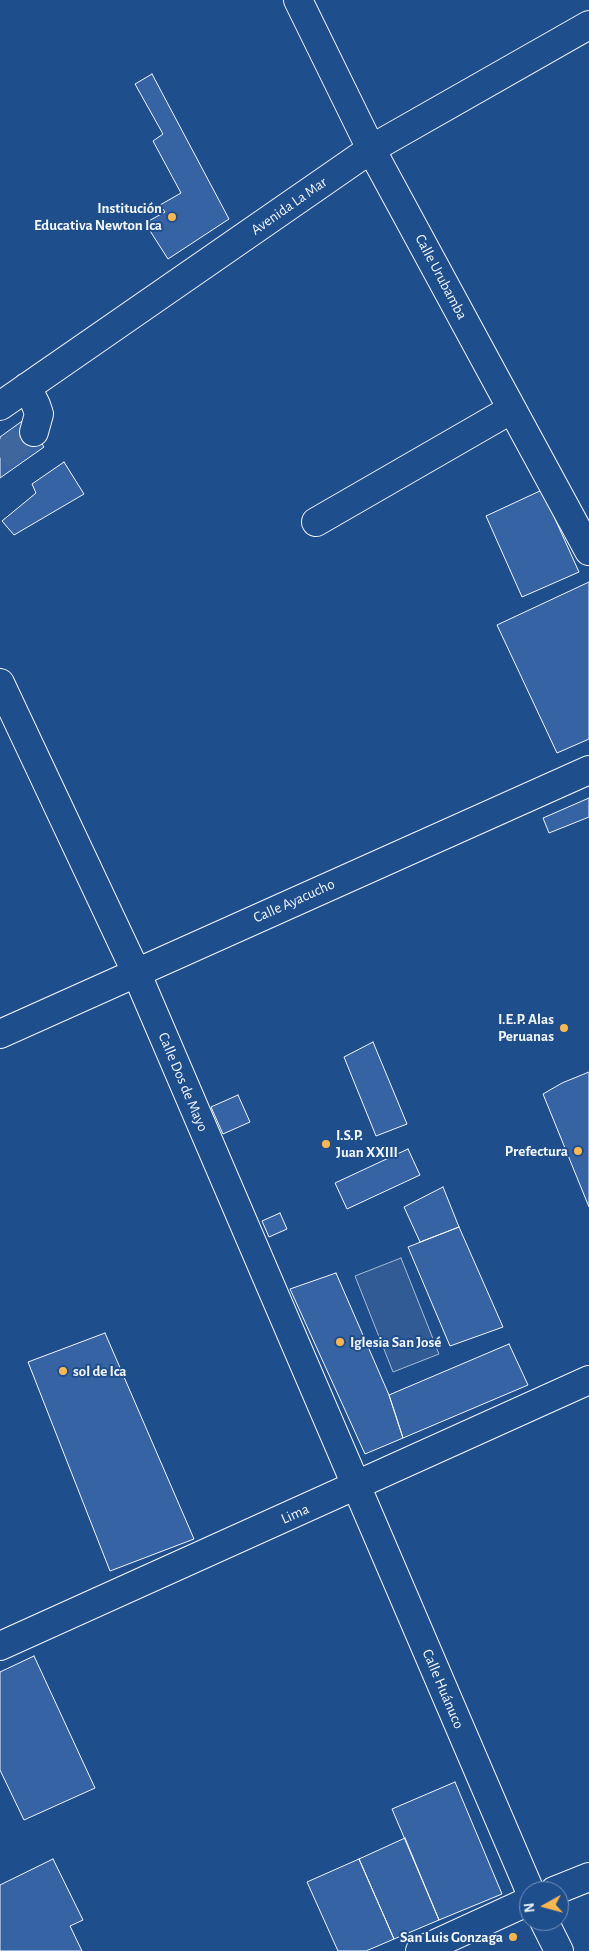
<!DOCTYPE html>
<meta charset="utf-8">
<style>
body{margin:0}
#map{position:relative;width:589px;height:1951px;overflow:hidden;background:#1f4e8c;font-family:"Alegreya Sans",sans-serif}
canvas{display:block}
.north{position:absolute;left:519px;top:1881px;width:50px;height:50px;box-sizing:border-box;background:#1f4e8c;border:1px solid #7391ba;border-radius:50%;rotate:263deg;font-size:14px;font-weight:700;line-height:20px;text-align:center;color:#f2f6ff}
.north::after{content:'';display:block;margin:auto;width:18px;height:22px;background:#ffb74d;clip-path:polygon(50% 0,100% 100%,50% 72%,0 100%)}
</style>
<div id="map">
<canvas width="589" height="1951"></canvas>
<div class="north">N</div>
</div>
<script>
const c = document.querySelector('canvas').getContext('2d');
c.lineJoin = 'round';
function paint(path, color) {
  c.fillStyle = color;
  c.fill(path, 'evenodd');
}
function poly(rows) {
  const path = new Path2D();
  for (const r of rows) {
    path.moveTo(r[0], r[1]);
    for (let i = 2; i < r.length; i += 2) path.lineTo(r[i], r[i + 1]);
  }
  return path;
}
function strokePath(path, color, width, dash) {
  c.strokeStyle = color;
  c.lineWidth = width;
  c.lineCap = dash ? 'butt' : 'round';
  c.setLineDash(dash || []);
  c.stroke(path);
}
function drawText(font, color, halo, rows, align = 'center') {
  c.font = font + ' "Alegreya Sans",sans-serif';
  c.lineWidth = 4;
  c.setLineDash([]);
  c.textBaseline = 'middle';
  c.strokeStyle = halo;
  c.fillStyle = color;
  for (const [text, x, y, turn = 0] of rows) {
    c.save();
    c.translate(x, y);
    c.rotate((+turn || 0) * Math.PI / 180);
    c.textAlign = isNaN(turn) ? turn : align;
    if (halo) c.strokeText(text, 0, 0);
    c.fillText(text, 0, 0);
    c.restore();
  }
}
const built = poly([
 [401,1258,439,1354,393,1372,355,1276,401,1258]
]);
const building = poly([
 [152,74,229,219,168,259,145,223,165,212,160,205,181,193,153,141,163,134,135,84,152,74],
 [25,419,44,447,0,478,0,437,25,419],
 [64,462,84,494,14,535,2,521,36,493,32,484,64,462],
 [542,490,579,572,522,597,486,516,542,490],
 [589,582,589,739,557,753,497,625,589,582],
 [589,798,589,817,549,833,543,818,589,798],
 [373,1042,407,1124,376,1136,344,1057,373,1042],
 [589,1072,589,1207,543,1094,562,1083,589,1072],
 [238,1095,250,1122,223,1134,211,1107,238,1095],
 [408,1149,420,1175,347,1209,335,1183,408,1149],
 [443,1187,459,1227,420,1242,404,1207,443,1187],
 [280,1213,287,1229,269,1237,262,1221,280,1213],
 [459,1227,503,1327,450,1346,408,1247,459,1227],
 [336,1273,389,1395,403,1438,365,1454,290,1289,336,1273],
 [105,1333,194,1539,110,1571,28,1362,105,1333],
 [509,1344,528,1385,403,1438,389,1395,509,1344],
 [34,1656,95,1788,24,1820,0,1770,0,1672,34,1656],
 [455,1782,502,1894,439,1920,392,1809,455,1782],
 [405,1838,439,1920,394,1939,359,1859,405,1838],
 [53,1859,83,1920,70,1926,82,1951,0,1951,0,1885,53,1859],
 [359,1859,394,1939,366,1951,338,1951,307,1882,359,1859]
]);
const minorTunnel = poly([
 [0,457,34,432]
]);
const minor = poly([
 [298,0,371,149,589,551],
 [27,387,36,405,39,414,34,432],
 [0,406,371,149,589,25],
 [316,522,512,409],
 [0,683,136,972,530,1891],
 [0,1034,589,770],
 [0,1646,589,1380],
 [554,1891,589,1877],
 [544,1921,559,1951],
 [420,1951,529,1901]
]);
const markers = [
 [172,217,5,"#ffb74d"],
 [564,1028,5,"#ffb74d"],
 [326,1144,5,"#ffb74d"],
 [578,1151,5,"#ffb74d"],
 [340,1342,5,"#ffb74d"],
 [63,1371,5,"#ffb74d"],
 [513,1937,5,"#ffb74d"]
];
const streetNames = [
 ["Avenida La Mar",289,206,-35],
 ["Calle Urubamba",441,277,62],
 ["Calle Ayacucho",294,901,-24],
 ["Calle Dos de Mayo",183,1082,67],
 ["Lima",295,1514,-24],
 ["Calle Huánuco",443,1689,67]
];
const poiNames = [
 ["Institución",162,208],
 ["Educativa Newton Ica",162,225],
 ["I.E.P. Alas",554,1019],
 ["Peruanas",554,1036],
 ["I.S.P.",336,1135,"left"],
 ["Juan XXIII",336,1152,"left"],
 ["Prefectura",568,1151],
 ["Iglesia San José",350,1342,"left"],
 ["sol de Ica",73,1371,"left"],
 ["San Luis Gonzaga",503,1937]
];
paint(built, '#305b95');
strokePath(built, '#a8bbd7', 1);
paint(building, '#3563a3');
strokePath(building, '#f2f6ff', 1);
strokePath(minorTunnel, '#3f679d', 28, [28, 14]);
strokePath(minor, '#f2f6ff', 30);
strokePath(minor, '#1f4e8c', 28);
for (const [x, y, r, color] of markers) {
  const dot = new Path2D();
  dot.arc(x, y, r, 0, 2 * Math.PI);
  c.fillStyle = color;
  c.fill(dot);
  strokePath(dot, '#1f4e8c', 2);
}
drawText('15px', '#f2f6ff', '#1f4e8c', streetNames);
drawText('bold 15px', '#f2f6ff', '#1f4e8c', poiNames, 'right');
</script>
